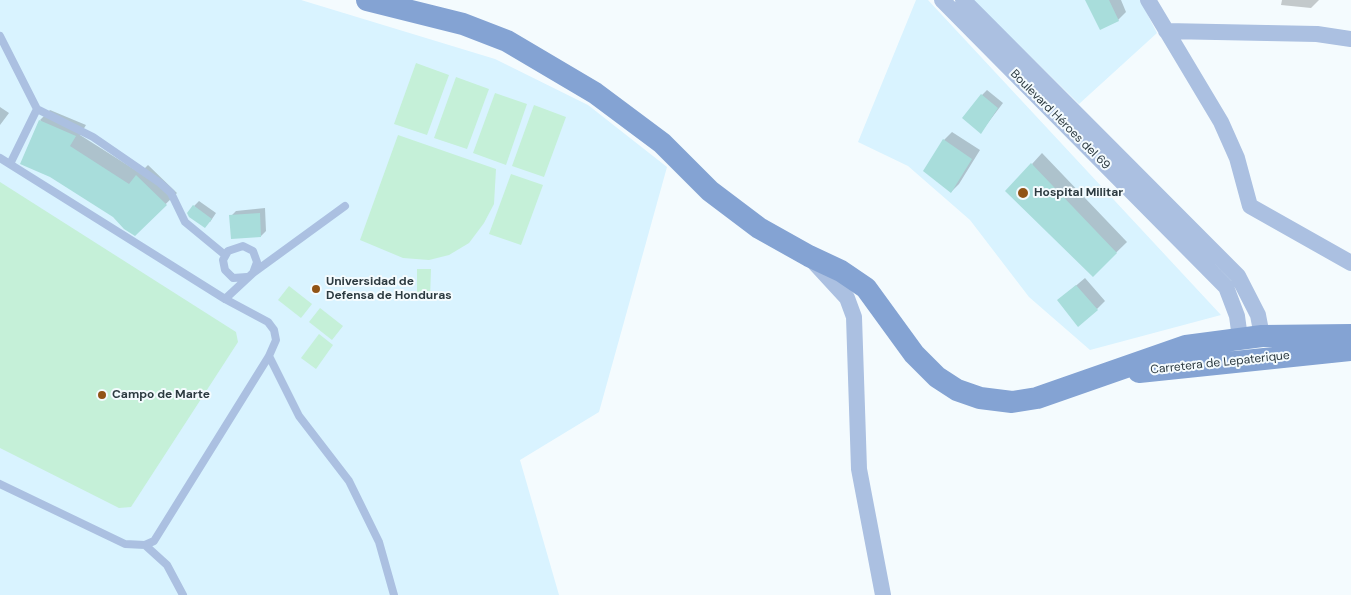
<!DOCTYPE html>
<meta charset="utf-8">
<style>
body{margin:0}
canvas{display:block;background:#f4fbfe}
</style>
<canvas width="1351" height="595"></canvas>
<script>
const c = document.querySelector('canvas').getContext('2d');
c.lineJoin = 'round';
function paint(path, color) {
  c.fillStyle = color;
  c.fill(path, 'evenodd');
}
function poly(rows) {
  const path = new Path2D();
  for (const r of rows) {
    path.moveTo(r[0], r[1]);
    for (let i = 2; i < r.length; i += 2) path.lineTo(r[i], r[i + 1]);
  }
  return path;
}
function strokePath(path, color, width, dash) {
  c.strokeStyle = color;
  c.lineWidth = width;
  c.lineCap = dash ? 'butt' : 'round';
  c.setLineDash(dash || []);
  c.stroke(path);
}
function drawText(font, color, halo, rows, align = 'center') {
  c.font = font + ' "DM Sans",sans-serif';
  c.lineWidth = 4;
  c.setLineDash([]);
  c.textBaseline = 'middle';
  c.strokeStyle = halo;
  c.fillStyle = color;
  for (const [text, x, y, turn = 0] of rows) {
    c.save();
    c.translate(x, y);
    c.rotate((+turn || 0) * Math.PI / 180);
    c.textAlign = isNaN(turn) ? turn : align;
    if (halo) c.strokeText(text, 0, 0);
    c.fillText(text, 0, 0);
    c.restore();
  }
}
const built = poly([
 [0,0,301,0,495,59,588,105,667,167,599,412,520,460,559,595,0,595],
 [916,0,928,0,1221,315,1090,350,1029,297,970,220,908,166,858,142],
 [973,0,1140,0,1157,33,1079,104]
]);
const green = poly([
 [416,63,449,75,427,135,394,124],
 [456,77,489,89,467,149,434,138],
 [495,93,527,104,506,165,473,153],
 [534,105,566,117,544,177,512,166],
 [398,135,496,169,494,204,484,223,469,243,449,255,429,260,403,258,360,240],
 [511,174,543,185,521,245,489,234],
 [0,182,236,332,238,342,131,507,119,508,0,448],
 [417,269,431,269,430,299,417,299],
 [289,286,312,304,301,318,278,300],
 [320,308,343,326,332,340,309,322],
 [319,334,333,345,316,369,301,358]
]);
const shadow = poly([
 [1086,0,1121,0,1126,12,1118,20],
 [1282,0,1319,0,1311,8,1281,5],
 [987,90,1003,103,981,132,982,95],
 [0,107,9,113,0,125],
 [50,110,86,125,80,135,140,173,148,165,177,193,135,234,40,120],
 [952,132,980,150,959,184,951,192,944,140],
 [1042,153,1127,242,1093,275,1032,164],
 [199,201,216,213,210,222,194,206],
 [265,208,266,231,261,236,231,216,236,211],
 [1085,278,1105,301,1097,309,1059,300]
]);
const building = poly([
 [1085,0,1109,0,1119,21,1100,30],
 [981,94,998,108,981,134,962,118],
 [39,120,76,136,70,146,129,184,136,175,167,205,135,236,124,229,113,217,50,177,20,164],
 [943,139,972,159,951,193,923,171],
 [1031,163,1117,253,1093,277,1005,191],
 [193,205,212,219,205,228,189,217,187,213],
 [260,213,261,237,231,239,229,215],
 [1076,285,1098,310,1078,327,1057,300]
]);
const lane = poly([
 [0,36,37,109,10,164],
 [37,109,93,137,160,183,171,193,185,222,225,255],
 [0,158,225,299,268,322,274,330,276,340,269,356,154,541,145,545,125,544,0,484],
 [247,277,233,278,225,270,223,260,228,251,243,246,253,251,257,262,253,273],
 [225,299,253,273,345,206],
 [269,356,299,416,349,481,379,542,394,595],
 [145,545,167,565,183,595]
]);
const street = poly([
 [942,0,1226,287,1237,316,1240,338],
 [963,0,1238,276,1258,315,1262,336],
 [1148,0,1221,122,1237,158,1250,206,1351,263],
 [1166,31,1317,34,1351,39],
 [812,260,847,298,854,317,859,469,883,595]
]);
const secondary = poly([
 [367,0,463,24,507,41,595,93,662,143,710,191,759,228,809,256,841,271,866,288,914,354,937,377,957,390,980,398,1012,402,1037,398,1186,346,1262,336,1351,335],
 [1139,372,1351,350]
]);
const markers = [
 [1023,193,6,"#915416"],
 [316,289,5,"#915416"],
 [102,395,5,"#915416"]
];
const streetNames = [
 ["Boulevard Héroes del 69",1060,120,45],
 ["Carretera de Lepaterique",1220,363,-6]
];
const poiNames = [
 ["Hospital Militar",1034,193],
 ["Universidad de",326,282],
 ["Defensa de Honduras",326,296],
 ["Campo de Marte",112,395]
];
paint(built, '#d9f3ff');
paint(green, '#c5f0d8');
paint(shadow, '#0003');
paint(building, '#a8dddb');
strokePath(lane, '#abc0e1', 8);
strokePath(street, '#abc0e1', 16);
strokePath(secondary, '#84a3d3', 22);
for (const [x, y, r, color] of markers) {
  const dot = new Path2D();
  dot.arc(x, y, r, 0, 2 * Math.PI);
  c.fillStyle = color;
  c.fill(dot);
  strokePath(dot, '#f4fbfe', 2);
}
drawText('12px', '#2d3b41', '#f4fbfe', streetNames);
drawText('bold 12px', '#2d3b41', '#f4fbfe', poiNames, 'left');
</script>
